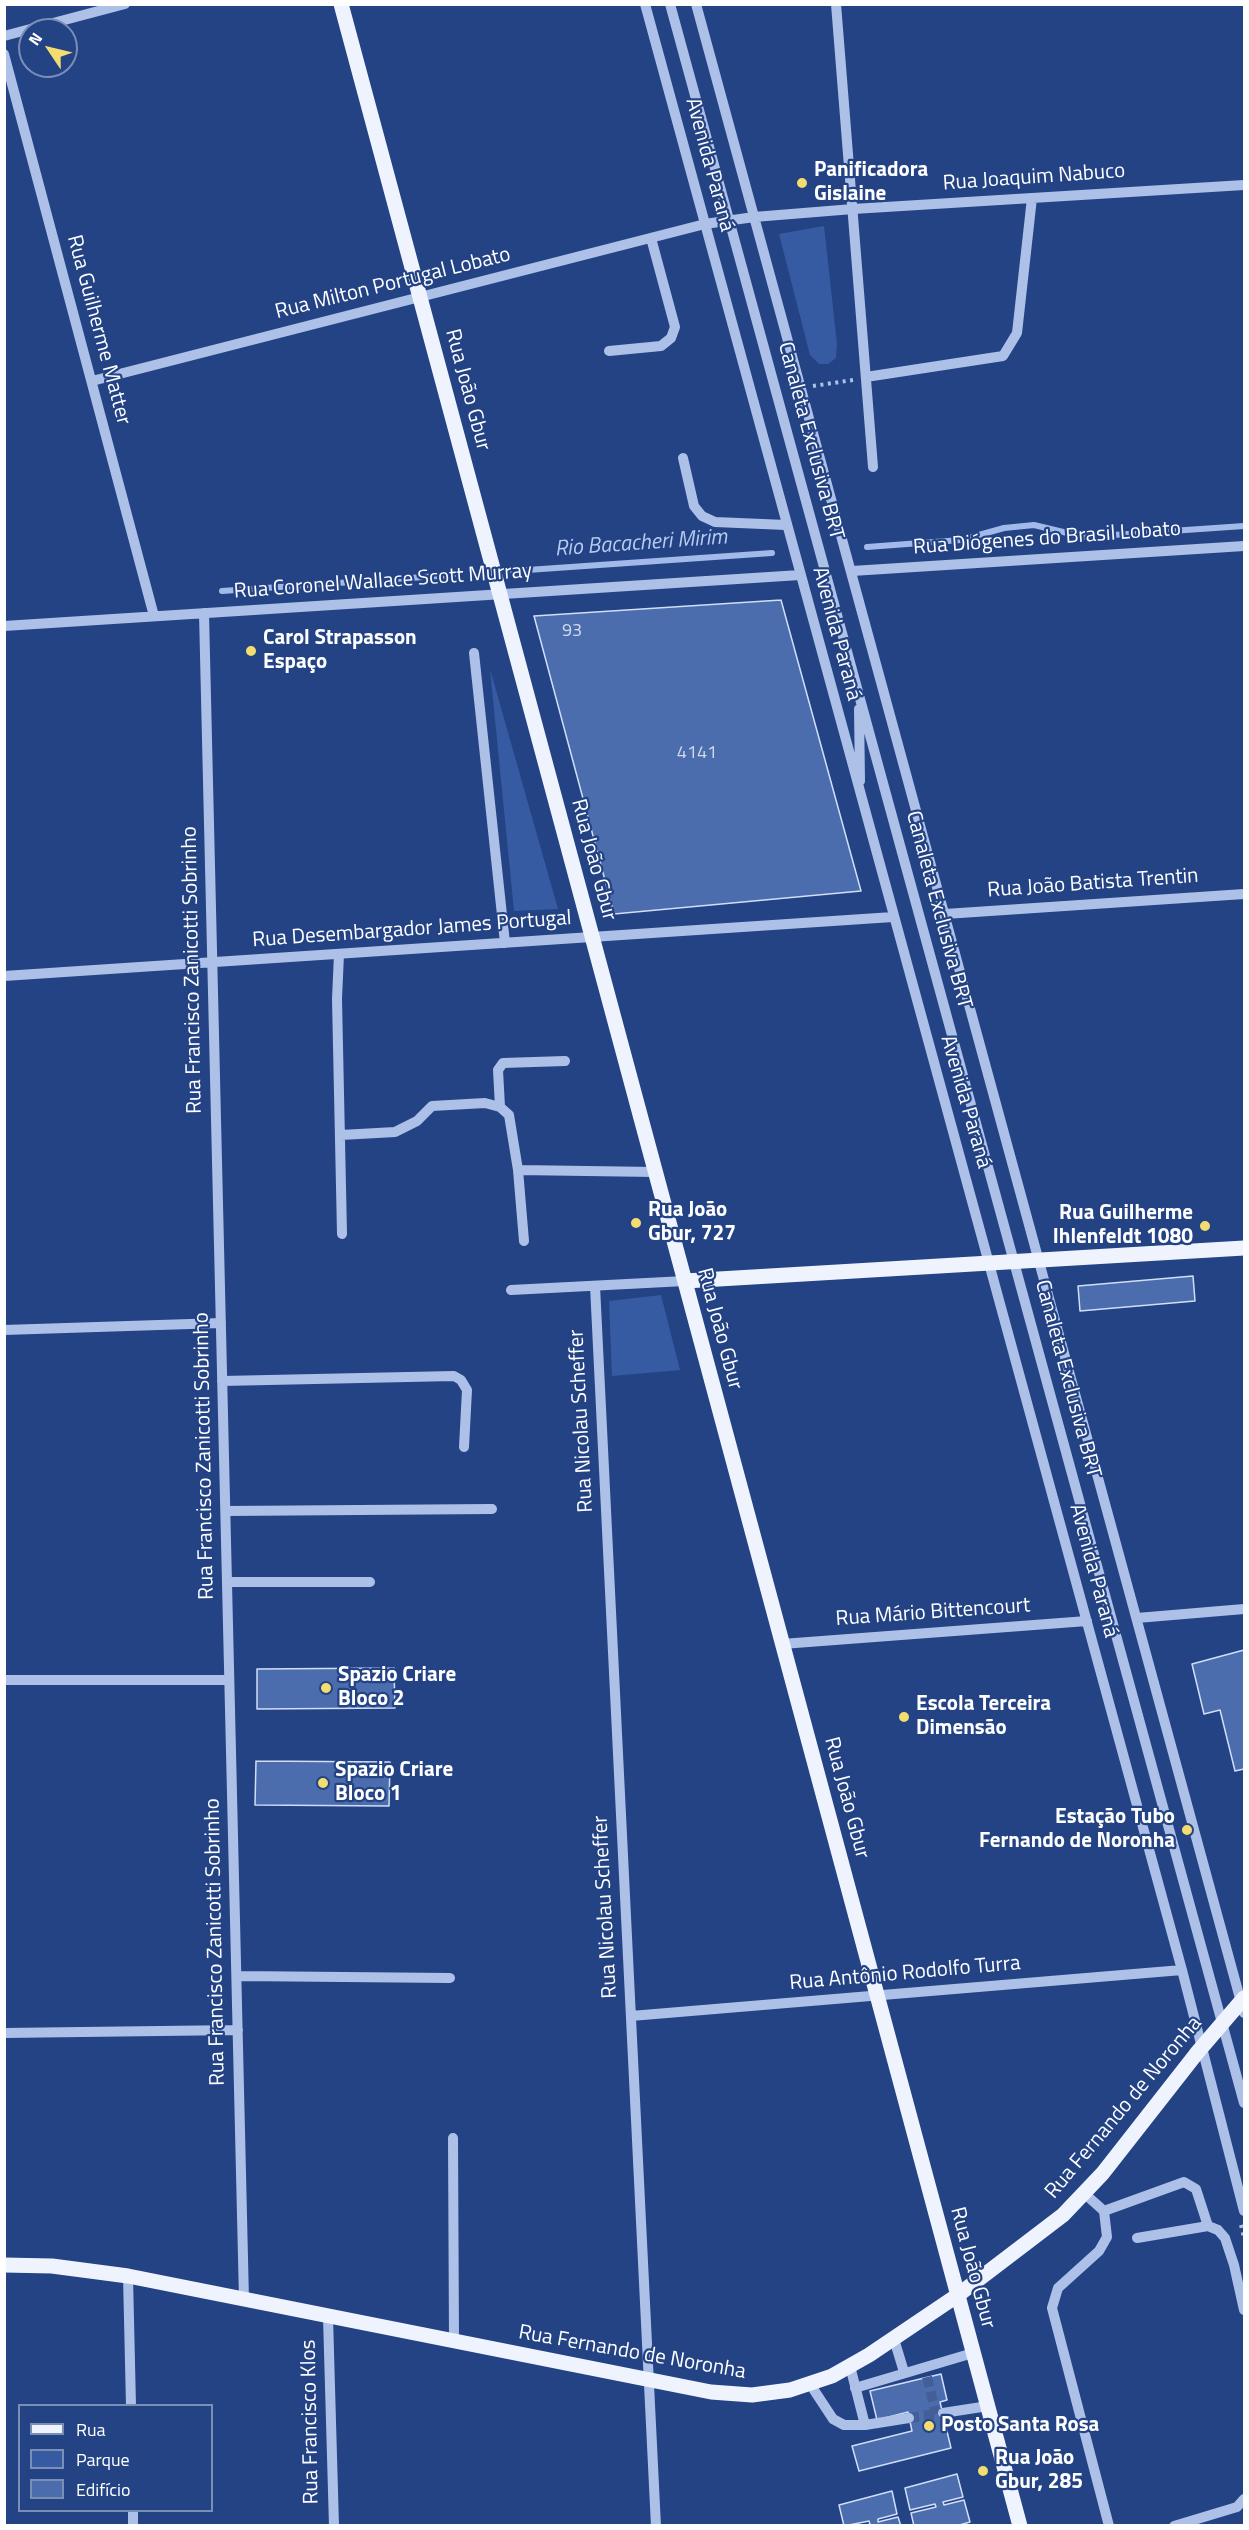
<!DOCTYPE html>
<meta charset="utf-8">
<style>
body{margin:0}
#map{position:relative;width:1249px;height:2530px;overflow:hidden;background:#234385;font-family:"Titillium Web",sans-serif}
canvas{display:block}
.frame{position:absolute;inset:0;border:6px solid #fff;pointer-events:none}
.legend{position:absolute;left:18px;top:2404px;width:195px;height:108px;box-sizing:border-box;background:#234385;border:2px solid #7b8eb6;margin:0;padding:8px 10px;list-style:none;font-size:18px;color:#fff}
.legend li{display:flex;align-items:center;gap:12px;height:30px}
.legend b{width:30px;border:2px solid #7b8eb6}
.north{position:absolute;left:18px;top:18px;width:60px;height:60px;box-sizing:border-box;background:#234385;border:2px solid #7b8eb6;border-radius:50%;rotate:305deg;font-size:16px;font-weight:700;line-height:24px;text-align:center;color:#fff}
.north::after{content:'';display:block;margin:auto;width:21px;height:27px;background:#f3dc70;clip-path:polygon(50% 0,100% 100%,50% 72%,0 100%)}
</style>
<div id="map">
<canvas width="1249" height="2530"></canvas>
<div class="frame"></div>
<ul class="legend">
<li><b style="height:8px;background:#eff3fe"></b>Rua</li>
<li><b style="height:16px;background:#375ba2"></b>Parque</li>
<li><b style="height:16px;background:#4b6cad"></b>Edifício</li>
</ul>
<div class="north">N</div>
</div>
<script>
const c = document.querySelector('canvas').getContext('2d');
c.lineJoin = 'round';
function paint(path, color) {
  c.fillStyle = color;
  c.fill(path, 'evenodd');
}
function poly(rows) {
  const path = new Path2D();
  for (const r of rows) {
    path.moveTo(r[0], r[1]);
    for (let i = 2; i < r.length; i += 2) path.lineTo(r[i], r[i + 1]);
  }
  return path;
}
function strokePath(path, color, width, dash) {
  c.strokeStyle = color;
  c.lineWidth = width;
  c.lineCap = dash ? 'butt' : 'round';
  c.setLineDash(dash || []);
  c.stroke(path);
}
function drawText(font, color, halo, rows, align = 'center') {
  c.font = font + ' "Titillium Web",sans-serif';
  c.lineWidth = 4.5;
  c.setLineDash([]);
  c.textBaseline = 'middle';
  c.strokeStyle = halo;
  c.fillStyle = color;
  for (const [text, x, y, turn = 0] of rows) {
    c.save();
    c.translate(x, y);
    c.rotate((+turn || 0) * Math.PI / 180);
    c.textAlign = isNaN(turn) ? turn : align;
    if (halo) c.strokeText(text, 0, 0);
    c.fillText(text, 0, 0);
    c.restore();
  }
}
const green = poly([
 [824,226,837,344,836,358,828,364,819,364,810,355,779,234],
 [490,669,558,909,514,911],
 [661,1295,680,1370,612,1376,609,1301]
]);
const stream = poly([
 [867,547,961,540,1004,528,1034,525,1084,537,1244,526],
 [513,571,772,553],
 [222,591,453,575]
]);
const building = poly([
 [781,600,861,891,614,914,534,616,781,600],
 [1193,1276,1195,1301,1080,1311,1078,1286,1193,1276],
 [1244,1650,1244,1769,1235,1771,1220,1710,1204,1714,1192,1664,1244,1650],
 [394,1668,395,1708,257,1709,257,1669,394,1668],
 [256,1761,390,1762,389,1806,255,1805,256,1761],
 [941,2374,947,2400,940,2402,951,2448,859,2471,852,2446,912,2431,908,2412,877,2420,870,2391,941,2374],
 [957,2474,963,2497,943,2502,944,2505,964,2500,970,2522,956,2526,914,2526,911,2513,936,2507,935,2504,910,2510,905,2488,957,2474],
 [892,2491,897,2514,878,2519,878,2522,898,2517,901,2526,865,2526,870,2524,869,2521,844,2526,839,2505,892,2491]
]);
const minorTunnel = poly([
 [927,2377,936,2414],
 [909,2418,942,2413]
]);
const path = poly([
 [813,386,853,380],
 [1241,2225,1244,2238]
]);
const minor = poly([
 [645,4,1182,1970,1244,2211],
 [670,4,1244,2103],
 [696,4,1244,2013],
 [836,4,873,467],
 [4,36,125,4],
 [4,54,154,616],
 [609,351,661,346,671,338,675,327,651,238],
 [866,377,1003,356,1017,333,1032,198],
 [92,381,705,224,754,217,853,209,1244,185],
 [683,458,694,506,702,516,715,522,786,525],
 [852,571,1244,546],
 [204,613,244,2299],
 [4,626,800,575],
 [474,653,505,943],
 [859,709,860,781],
 [945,914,1244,894],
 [339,954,337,999,342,1234],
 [4,976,893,917],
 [500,1107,498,1070,503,1063,565,1061],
 [341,1135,395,1132,417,1121,432,1106,485,1103,500,1107,509,1115,518,1170,524,1241],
 [518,1170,655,1172],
 [595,1286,656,2526],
 [511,1290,685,1281],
 [4,1330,221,1323],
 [222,1381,454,1376,461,1380,467,1390,464,1447],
 [226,1511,492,1509],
 [227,1582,370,1582],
 [1137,1618,1244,1609],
 [782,1644,1087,1621],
 [4,1680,229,1680],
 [237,1976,450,1978],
 [631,2016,1182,1970],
 [4,2033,238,2030],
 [453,2138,454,2341],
 [1085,2194,1104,2211,1107,2237,1099,2251,1058,2288,1052,2308,1109,2526],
 [1104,2211,1184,2182,1196,2189,1208,2226],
 [1137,2238,1208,2226,1218,2230,1225,2238,1234,2265,1244,2310],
 [128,2276,131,2406],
 [328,2317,334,2526],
 [894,2339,904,2372],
 [850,2366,865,2425],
 [810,2384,833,2419,844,2425,865,2425,909,2418],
 [855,2388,973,2353],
 [943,2413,988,2406],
 [133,2510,133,2526],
 [1174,2526,1237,2507,1244,2499]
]);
const major = poly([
 [341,4,1020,2526],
 [685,1281,1244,1248],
 [4,2265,52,2266,128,2276,711,2392,752,2395,790,2390,832,2376,869,2355,958,2295,1063,2215,1102,2174,1196,2054,1244,1998]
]);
const markers = [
 [802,183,6,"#f3dc70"],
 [251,651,6,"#f3dc70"],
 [636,1223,6,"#f3dc70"],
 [1205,1226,6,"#f3dc70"],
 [326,1688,6,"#f3dc70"],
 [904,1717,6,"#f3dc70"],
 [323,1783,6,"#f3dc70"],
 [1187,1830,6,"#f3dc70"],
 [929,2426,6,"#f3dc70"],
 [983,2471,6,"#f3dc70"]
];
const numberNames = [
 ["93",572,632],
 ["4141",697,754]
];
const streetNames = [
 ["Avenida Paraná",709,165,75],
 ["Rua Joaquim Nabuco",1034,178,-4],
 ["Rua Milton Portugal Lobato",393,284,-14],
 ["Rua Guilherme Matter",98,330,75],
 ["Rua João Gbur",467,390,75],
 ["Canaleta Exclusiva BRT",810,441,75],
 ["Rua Diógenes do Brasil Lobato",1047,539,-4],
 ["Rua Coronel Wallace Scott Murray",383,582,-4],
 ["Avenida Paraná",836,634,75],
 ["Rua João Gbur",593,860,75],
 ["Rua João Batista Trentin",1093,884,-4],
 ["Canaleta Exclusiva BRT",938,910,75],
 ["Rua Desembargador James Portugal",412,930,-4],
 ["Rua Francisco Zanicotti Sobrinho",193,970,-91],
 ["Avenida Paraná",965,1102,74],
 ["Rua João Gbur",719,1329,75],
 ["Canaleta Exclusiva BRT",1067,1379,75],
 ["Rua Nicolau Scheffer",582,1421,-93],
 ["Rua Francisco Zanicotti Sobrinho",205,1456,-91],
 ["Avenida Paraná",1093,1571,75],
 ["Rua Mário Bittencourt",933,1613,-4],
 ["Rua João Gbur",846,1798,75],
 ["Rua Nicolau Scheffer",606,1907,-93],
 ["Rua Francisco Zanicotti Sobrinho",216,1942,-91],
 ["Rua Antônio Rodolfo Turra",905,1974,-5],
 ["Rua Fernando de Noronha",1124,2108,-50],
 ["Rua João Gbur",972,2268,75],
 ["Rua Fernando de Noronha",632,2353,10],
 ["Rua Francisco Klos",311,2422,-91]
];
const poiNames = [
 ["Panificadora",814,171],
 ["Gislaine",814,195],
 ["Carol Strapasson",263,639],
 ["Espaço",263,663],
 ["Rua João",648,1211],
 ["Gbur, 727",648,1235],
 ["Rua Guilherme",1193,1214,"right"],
 ["Ihlenfeldt 1080",1193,1238,"right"],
 ["Spazio Criare",338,1676],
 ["Bloco 2",338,1700],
 ["Escola Terceira",916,1705],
 ["Dimensão",916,1729],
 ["Spazio Criare",335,1771],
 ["Bloco 1",335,1795],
 ["Estação Tubo",1175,1818,"right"],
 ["Fernando de Noronha",1175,1842,"right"],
 ["Posto Santa Rosa",941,2426],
 ["Rua João",995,2459],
 ["Gbur, 285",995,2483]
];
const waterNames = [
 ["Rio Bacacheri Mirim",641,544,-4]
];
paint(green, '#375ba2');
strokePath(stream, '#a1bae9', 6);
paint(building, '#4b6cad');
strokePath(building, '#d1def7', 1.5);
strokePath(minorTunnel, '#445f97', 10, [10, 5]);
strokePath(path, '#adc1e8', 4, [3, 4.5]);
strokePath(minor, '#adc1e8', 10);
strokePath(major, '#eff3fe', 15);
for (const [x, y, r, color] of markers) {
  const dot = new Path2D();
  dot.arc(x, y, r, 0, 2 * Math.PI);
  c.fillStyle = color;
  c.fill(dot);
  strokePath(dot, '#234385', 2);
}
drawText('18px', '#d2daea', null, numberNames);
drawText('21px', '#fff', '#234385', streetNames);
drawText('bold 21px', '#fff', '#234385', poiNames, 'left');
drawText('italic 22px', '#b8cbf0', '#234385', waterNames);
</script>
